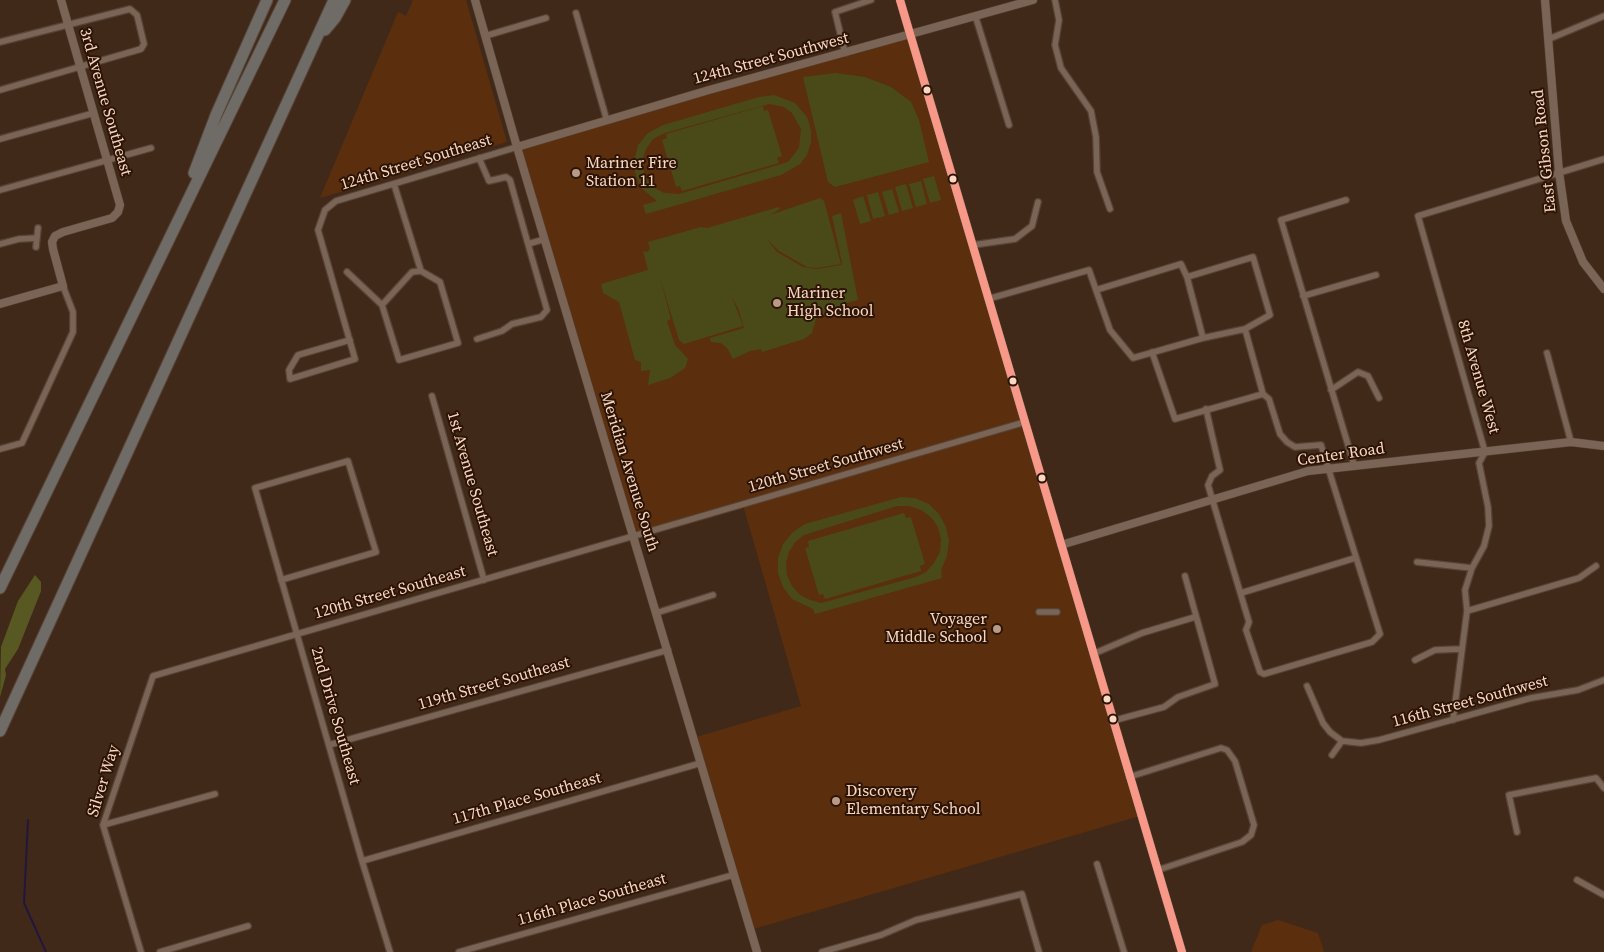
<!DOCTYPE html>
<style>
body{margin:0}
canvas{display:block;background:#402918}
</style>
<canvas width="1604" height="952"></canvas>
<script>
const c = document.querySelector('canvas').getContext('2d');
c.lineJoin = 'round';
function paint(path, color) {
  c.fillStyle = color;
  c.fill(path, 'evenodd');
}
function poly(rows) {
  const path = new Path2D();
  for (const r of rows) {
    path.moveTo(r[0], r[1]);
    for (let i = 2; i < r.length; i += 2) path.lineTo(r[i], r[i + 1]);
  }
  return path;
}
function strokePath(path, color, width, dash) {
  c.strokeStyle = color;
  c.lineWidth = width;
  c.lineCap = dash ? 'butt' : 'round';
  c.setLineDash(dash || []);
  c.stroke(path);
}
function drawText(font, color, halo, rows, align = 'center') {
  c.font = font + ' "Source Serif 4",serif';
  c.lineWidth = 4;
  c.setLineDash([]);
  c.textBaseline = 'middle';
  c.strokeStyle = halo;
  c.fillStyle = color;
  for (const [text, x, y, turn = 0] of rows) {
    c.save();
    c.translate(x, y);
    c.rotate((+turn || 0) * Math.PI / 180);
    c.textAlign = isNaN(turn) ? turn : align;
    if (halo) c.strokeText(text, 0, 0);
    c.fillText(text, 0, 0);
    c.restore();
  }
}
const built = poly([
 [413,0,466,0,507,142,320,198,398,12,406,16],
 [911,36,1140,816,750,930,693,738,801,706,743,505,634,535,517,147],
 [1278,920,1318,933,1324,952,1251,952,1262,925]
]);
const green = poly([
 [835,73,865,77,891,87,911,102,919,120,929,162,835,187,828,182,803,77],
 [774,95,795,103,807,117,811,130,811,142,807,155,800,164,781,175,646,214,643,205,657,201,640,187,633,166,638,145,648,133,663,125,759,97],
 [769,104,784,107,792,113,801,129,799,148,788,162,679,194,664,193,655,188,647,180,644,173,643,158,646,149,653,139,665,133],
 [763,106,764,111,768,110,782,156,777,158,779,163,682,191,680,186,676,187,662,140,667,138,666,134],
 [934,176,941,200,930,203,923,179],
 [921,181,927,204,916,207,909,184],
 [906,184,913,208,902,211,895,187],
 [892,189,899,212,889,215,882,192],
 [878,192,885,216,873,219,867,195],
 [863,196,871,221,860,224,853,200],
 [820,198,824,201,841,264,817,268,807,267,779,251,766,238,777,252,803,267,817,269,841,265,842,263,832,216,841,213,858,300,849,302,816,319,812,333,804,339,762,352,761,349,750,351,733,359,727,348,721,343,711,342,710,338,744,328,738,308,732,297,743,326,684,344,679,340,660,278,671,319,667,321,675,345,688,359,685,368,670,378,648,385,650,370,641,371,641,362,635,360,619,302,603,293,601,284,648,270,643,251,647,252,650,249,648,242,701,227,707,228,779,207,780,209,770,215],
 [901,497,915,498,929,504,939,514,946,527,949,541,947,556,941,570,942,578,815,614,813,609,792,599,783,587,778,573,778,558,783,544,793,532,805,524],
 [897,506,909,506,921,510,931,517,938,527,941,539,940,552,934,563,926,572,916,577,821,603,810,600,800,595,792,586,787,575,786,563,789,552,795,542,804,535],
 [904,513,906,518,911,517,925,564,920,566,921,571,825,599,823,594,819,595,805,548,809,547,808,541]
]);
const forest = poly([
 [35,575,41,582,41,591,18,649,5,669,6,675,0,697,1,647,18,601]
]);
const stream = poly([
 [28,820,24,903,46,952]
]);
const minor = poly([
 [1055,0,1059,20,1055,45,1061,68,1091,111,1096,137,1097,172,1110,209],
 [576,13,607,121],
 [976,18,1009,125],
 [485,36,546,18],
 [1549,39,1604,16],
 [0,42,130,9,137,15,144,44,141,49,0,90],
 [845,53,835,12,871,0],
 [0,139,94,113],
 [479,158,489,181,506,177,510,180,528,244,545,239],
 [394,184,421,271,440,282,458,343,399,360,382,305,412,272,421,271],
 [0,190,151,148],
 [1346,200,1281,220,1354,465],
 [0,244,19,239,37,238],
 [973,245,1015,239,1032,226,1038,202],
 [36,247,38,228],
 [347,272,382,305],
 [1096,290,1181,264,1187,277],
 [1303,296,1376,275],
 [988,299,1089,270,1110,330,1133,358,1203,338,1187,277,1253,257,1270,315,1245,329,1263,394,1175,419,1152,352],
 [1203,338,1245,329],
 [477,339,502,331,512,324,541,317,547,310,528,244],
 [350,340,298,355,289,370,290,379,355,359,318,230,325,210,336,201,517,147],
 [1547,353,1571,442],
 [1331,390,1358,372,1368,376,1379,398],
 [432,396,484,580],
 [1206,409,1220,470,1212,476,1208,485,1249,622,1246,630,1260,672,1264,674,1372,642,1380,634,1321,445,1295,447,1287,442,1280,434,1269,399,1263,394],
 [0,449,22,443,73,332,73,312,63,286],
 [1417,562,1472,568],
 [281,580,376,552,348,461,255,488,362,861,390,952],
 [1241,593,1355,558],
 [1467,611,1579,578,1596,566],
 [1039,612,1057,612],
 [656,613,713,595],
 [1093,654,1142,633,1195,617],
 [1415,660,1435,650,1460,649],
 [1307,686,1323,723,1330,732,1342,741],
 [1453,720,1467,611,1465,590,1472,568,1484,546,1489,526,1488,507,1479,463,1485,452,1418,216,1604,159],
 [1112,721,1164,707,1178,697,1215,684,1185,576],
 [1342,741,1361,743,1379,740,1531,698,1578,690,1604,680],
 [329,745,668,650],
 [1332,755,1342,741],
 [1129,777,1221,748,1227,750,1235,761,1254,825,1251,835,1242,842,1158,870],
 [103,825,215,794],
 [1517,832,1509,795,1596,778,1604,788],
 [362,861,701,763],
 [1097,864,1124,952],
 [1577,880,1604,895],
 [141,952,103,825,153,676,1025,422],
 [160,952,248,926],
 [459,952,733,875],
 [822,952,881,935,916,920,1022,894,1039,952]
]);
const tertiary = poly([
 [475,0,517,147,757,952],
 [900,0,1182,952],
 [1545,0,1559,172,1566,221,1583,262,1604,289],
 [517,147,709,90,1033,0],
 [0,304,63,286,53,249,52,242,55,236,63,232,112,218,118,212,120,205,61,0],
 [1061,545,1308,471,1571,442,1604,446]
]);
const motorway = poly([
 [325,30,335,18,345,0],
 [194,173,216,115,267,0],
 [0,588,285,0],
 [0,731,334,0]
]);
const bus1 = poly([
 [900,0,1182,952]
]);
const markers = [
 [927,90,4.5,"#f9d7c3"],
 [576,173,5,"#b89a87"],
 [953,179,4.5,"#f9d7c3"],
 [777,303,5,"#b89a87"],
 [1013,381,4.5,"#f9d7c3"],
 [1042,478,4.5,"#f9d7c3"],
 [997,629,5,"#b89a87"],
 [1107,699,4.5,"#f9d7c3"],
 [1113,719,4.5,"#f9d7c3"],
 [836,801,5,"#b89a87"]
];
const streetNames = [
 ["124th Street Southwest",771,59,-15],
 ["3rd Avenue Southeast",105,102,74],
 ["East Gibson Road",1545,151,-96],
 ["124th Street Southeast",416,163,-17],
 ["8th Avenue West",1478,377,74],
 ["Center Road",1341,455,-8],
 ["120th Street Southwest",826,466,-16],
 ["Meridian Avenue South",629,472,73],
 ["1st Avenue Southeast",472,484,74],
 ["120th Street Southeast",390,593,-16],
 ["119th Street Southeast",494,684,-16],
 ["116th Street Southwest",1470,702,-15],
 ["2nd Drive Southeast",335,716,74],
 ["Silver Way",104,781,-73],
 ["117th Place Southeast",527,799,-16],
 ["116th Place Southeast",592,900,-16]
];
const poiNames = [
 ["Mariner Fire",586,164],
 ["Station 11",586,182],
 ["Mariner",787,294],
 ["High School",787,312],
 ["Voyager",987,620,"right"],
 ["Middle School",987,638,"right"],
 ["Discovery",846,792],
 ["Elementary School",846,810]
];
paint(built, '#5b2e0d');
paint(green, '#4a4a18');
paint(forest, '#585822');
strokePath(stream, '#23163d', 2);
strokePath(minor, '#574436', 8);
strokePath(tertiary, '#574436', 9);
strokePath(motorway, '#574436', 13);
strokePath(minor, '#7a6455', 5.5);
strokePath(tertiary, '#7a6455', 8);
strokePath(motorway, '#6f6b66', 11);
strokePath(bus1, '#f79888', 8);
for (const [x, y, r, color] of markers) {
  const dot = new Path2D();
  dot.arc(x, y, r, 0, 2 * Math.PI);
  c.fillStyle = color;
  c.fill(dot);
  strokePath(dot, '#2c1405', 2);
}
drawText('16px', '#f9d7c3', '#2c1405', streetNames);
drawText('16px', '#f9d7c3', '#2c1405', poiNames, 'left');
</script>
